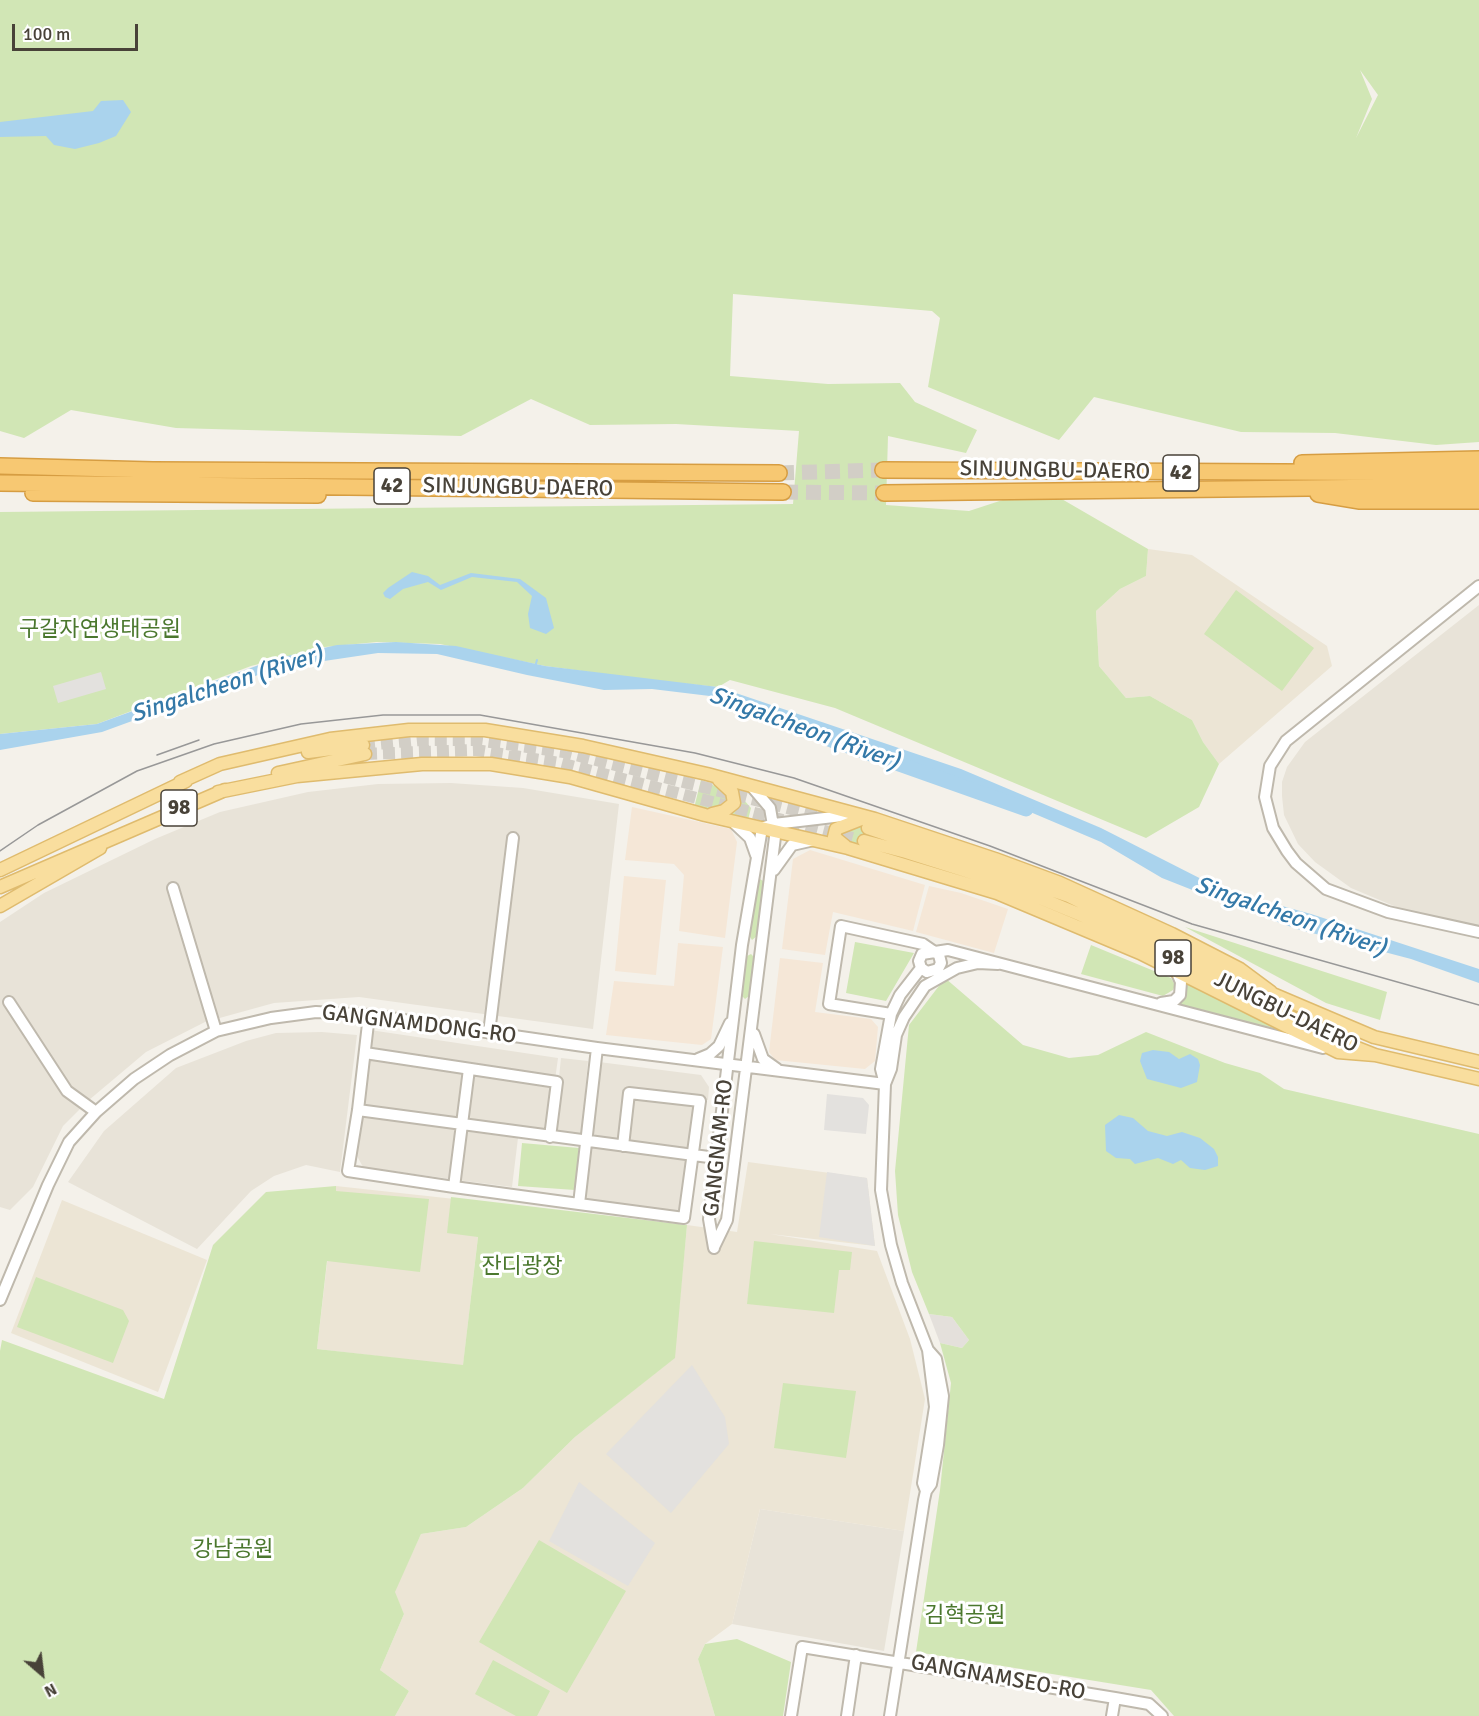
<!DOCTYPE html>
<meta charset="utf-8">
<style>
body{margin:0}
#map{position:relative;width:1479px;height:1716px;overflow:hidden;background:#f4f1ea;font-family:Signika,sans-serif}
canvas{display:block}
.north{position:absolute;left:12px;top:1644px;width:60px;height:60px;-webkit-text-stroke:4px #fff;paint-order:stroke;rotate:152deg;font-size:16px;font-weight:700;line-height:24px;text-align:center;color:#484238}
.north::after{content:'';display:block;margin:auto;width:21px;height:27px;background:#484238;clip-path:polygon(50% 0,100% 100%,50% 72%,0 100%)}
.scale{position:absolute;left:12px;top:24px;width:126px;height:27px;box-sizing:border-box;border:3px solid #484238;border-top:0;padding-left:8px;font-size:18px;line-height:21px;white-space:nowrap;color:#484238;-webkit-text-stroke:4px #fff;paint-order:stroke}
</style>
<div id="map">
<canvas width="1479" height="1716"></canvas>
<div class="north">N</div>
<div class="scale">100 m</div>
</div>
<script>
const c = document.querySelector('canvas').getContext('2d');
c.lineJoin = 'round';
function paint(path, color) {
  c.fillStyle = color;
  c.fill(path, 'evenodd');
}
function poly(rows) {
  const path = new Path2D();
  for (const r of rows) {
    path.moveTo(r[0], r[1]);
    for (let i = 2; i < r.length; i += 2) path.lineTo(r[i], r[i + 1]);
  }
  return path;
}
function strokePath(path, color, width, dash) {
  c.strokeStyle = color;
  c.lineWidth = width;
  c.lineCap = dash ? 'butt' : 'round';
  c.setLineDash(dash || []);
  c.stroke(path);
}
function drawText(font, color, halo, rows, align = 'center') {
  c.font = font + ' Signika,"Noto Sans KR",sans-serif';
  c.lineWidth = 6;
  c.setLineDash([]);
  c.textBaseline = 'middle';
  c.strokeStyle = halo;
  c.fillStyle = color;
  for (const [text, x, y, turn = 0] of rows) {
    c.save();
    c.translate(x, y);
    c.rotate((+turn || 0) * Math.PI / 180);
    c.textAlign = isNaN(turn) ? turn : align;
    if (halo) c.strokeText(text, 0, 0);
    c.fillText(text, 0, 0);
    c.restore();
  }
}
const residential = poly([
 [1479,605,1479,927,1413,914,1351,888,1315,862,1298,844,1284,815,1282,796,1282,782,1287,767,1305,742],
 [451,783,523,788,619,804,593,1029,359,997,274,1003,205,1022,146,1052,89,1100,63,1126,33,1187,10,1210,0,1207,0,922,44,893,155,839,220,812,308,792,378,784],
 [370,1030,558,1058,555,1080,367,1052],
 [322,1032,357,1035,340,1172,306,1165,274,1176,251,1191,197,1249,68,1182,104,1131,176,1068,246,1041,276,1033],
 [368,1057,467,1071,460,1122,360,1108],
 [561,1058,588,1061,581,1138,553,1135],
 [599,1062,701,1075,709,1087,708,1100,628,1090,621,1142,589,1138],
 [472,1073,554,1084,547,1134,465,1123],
 [631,1095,697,1103,691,1152,625,1144],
 [362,1114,458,1127,451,1179,363,1167,357,1156],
 [463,1131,518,1138,512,1187,457,1180],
 [589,1147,690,1158,682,1214,586,1202],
 [760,1509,904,1531,884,1651,732,1624]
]);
const commercial = poly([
 [632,807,731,829,737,842,725,938,679,931,684,875,674,864,625,860],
 [810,850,925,885,913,931,833,912,825,955,782,949,793,859],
 [624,876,666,880,656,975,615,971],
 [929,886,961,893,1008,909,994,953,916,932],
 [678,943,723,947,711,1039,702,1045,606,1035,614,981,674,986],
 [780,958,823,963,815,1012,871,1019,878,1027,875,1061,865,1069,775,1060,769,1052]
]);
const industrial = poly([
 [929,1314,952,1317,969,1340,962,1348,940,1343]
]);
const education = poly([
 [1148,549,1192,555,1327,646,1332,666,1219,764,1203,742,1192,720,1150,696,1126,698,1099,666,1096,611,1120,589,1146,576],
 [748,1162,867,1178,875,1246,770,1234,877,1251,910,1339,925,1399,904,1531,760,1509,732,1624,705,1644,698,1659,715,1716,395,1716,409,1691,380,1670,404,1614,394,1592,421,1534,466,1527,523,1488,575,1437,674,1358,687,1225,737,1232],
 [336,1186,482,1202,463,1366,317,1349],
 [62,1200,207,1260,158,1392,11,1333]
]);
const green = poly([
 [0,0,1479,0,1479,442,1436,445,1335,433,1241,432,1094,397,1059,440,928,387,940,318,932,311,733,294,730,376,828,384,900,383,915,402,977,430,966,453,888,436,886,505,969,511,1024,493,1060,498,1148,549,1146,576,1120,589,1096,611,1099,666,1126,698,1150,696,1192,720,1203,742,1219,764,1199,807,1146,838,835,708,730,680,718,687,648,680,545,666,440,644,377,642,325,647,251,666,97,724,0,734,0,512,793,504,799,431,676,424,590,425,531,399,461,436,176,428,71,410,24,438,0,431],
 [1360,70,1378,95,1356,138,1372,99],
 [1236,590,1314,648,1282,691,1204,634],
 [701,780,722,789,727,797,727,803,720,808,694,808],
 [737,792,751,808,748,820,723,814,736,809],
 [851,825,868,825,862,850,845,842,841,837],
 [758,878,765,882,757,936,752,940,749,935],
 [1185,927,1387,992,1380,1020,1326,1003],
 [855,942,914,953,886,1001,846,993],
 [1091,945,1171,978,1175,985,1173,990,1163,996,1081,974],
 [751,954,754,957,749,996,745,999,741,995,747,956],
 [945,978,1023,1045,1069,1058,1098,1055,1146,1032,1225,1063,1260,1073,1284,1089,1479,1134,1479,1716,1174,1716,1151,1690,916,1652,940,1490,951,1383,940,1343,962,1348,969,1340,952,1317,929,1314,912,1272,898,1215,895,1171,909,1025],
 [1185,980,1312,1042,1166,1005,1185,995],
 [522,1143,579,1148,575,1190,518,1186],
 [336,1186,336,1191,429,1199,420,1272,327,1261,317,1349,463,1365,478,1237,447,1233,451,1197,687,1225,675,1358,575,1437,523,1488,466,1527,421,1534,395,1592,404,1614,380,1670,409,1691,395,1716,0,1716,0,1351,2,1340,164,1399,213,1245,266,1192],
 [754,1241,852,1252,850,1270,839,1270,834,1313,747,1304],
 [36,1277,123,1310,129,1321,113,1363,17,1327],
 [783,1383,856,1391,846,1458,774,1448],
 [539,1540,626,1591,567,1693,479,1642],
 [737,1639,791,1662,783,1716,715,1716,698,1659,705,1644],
 [493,1660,550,1691,537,1716,516,1716,475,1694]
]);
const parking = poly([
 [101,672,106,689,58,703,53,686],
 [827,1094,863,1098,869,1105,866,1134,824,1130],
 [827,1172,867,1178,875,1246,819,1237],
 [692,1365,725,1417,729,1444,671,1513,606,1454],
 [579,1482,655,1543,628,1586,549,1541]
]);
const water = poly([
 [123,100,131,112,116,136,99,143,75,149,54,145,46,136,0,137,0,122,93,111,101,101],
 [412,572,428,576,440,585,471,573,520,579,546,598,554,628,546,634,530,628,528,614,532,596,517,582,472,577,441,590,428,582,403,589,390,599,385,597,383,593,388,588],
 [396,642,456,646,545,666,718,687,961,769,1101,828,1221,889,1311,914,1479,969,1479,983,1411,959,1297,929,1233,906,1162,878,1101,842,917,764,751,711,718,697,652,689,604,690,527,675,437,654,378,653,277,668,102,732,0,750,0,734,97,724,278,658,337,645],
 [1153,1050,1169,1052,1179,1059,1190,1054,1198,1059,1200,1065,1197,1082,1181,1088,1147,1079,1140,1061,1142,1053],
 [1119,1115,1133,1118,1148,1131,1167,1136,1182,1132,1200,1138,1214,1149,1218,1157,1218,1166,1205,1170,1190,1168,1181,1160,1173,1164,1158,1158,1135,1164,1130,1159,1116,1158,1106,1151,1105,1125]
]);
const stream = poly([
 [535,667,537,660]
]);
const river = poly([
 [767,713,834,741,1026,809]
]);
const majorTunnel = poly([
 [363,745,419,740,476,740,564,752,827,818],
 [365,754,476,750,560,763,864,841]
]);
const highwayTunnel = poly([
 [779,473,883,470],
 [783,492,884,493]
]);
const minor = poly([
 [1479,586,1286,741,1270,766,1265,797,1273,828,1287,851,1296,863,1326,889,1388,912,1479,932],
 [733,822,750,838,756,855],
 [774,870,792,845,814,840],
 [173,888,216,1031],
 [922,954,948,950,1323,1048],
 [9,1002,67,1091,96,1112],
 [1161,1003,1174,1001,1180,995,1181,982,1176,971],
 [891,1014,829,1004,841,926,923,944,939,955,941,963,938,969,927,972,921,968,919,961,922,954],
 [369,1015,358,1110,348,1171,454,1187,579,1204,597,1048],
 [489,1033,513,838],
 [754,1034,763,1059,777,1069],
 [365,1053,557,1082,550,1137],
 [698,1059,710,1054,719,1046,730,1023],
 [885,1084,881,1069,891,1014,900,995,921,968],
 [358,1110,716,1158],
 [454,1187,469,1069],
 [579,1204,684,1218,700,1101,629,1093,623,1146],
 [714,1247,727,1220,775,837,770,808,753,788],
 [714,1248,709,1219,742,945,761,834,764,827,774,824,842,816,857,818],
 [0,1300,48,1185,69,1142,96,1112,134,1079,170,1055,216,1031,271,1018,316,1012,369,1015,597,1048,885,1084],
 [926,1491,923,1483,935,1407,928,1350],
 [1115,1698,1149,1704,1162,1716],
 [791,1716,802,1647,1115,1698,1112,1716],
 [847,1716,856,1655],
 [890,1716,924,1500,926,1491,931,1484,938,1445,943,1396,936,1359,928,1350,902,1283,891,1245,881,1190,885,1084,891,1069,896,1035,904,1017,925,986,957,968,978,963,998,964]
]);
const major = poly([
 [308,752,363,745],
 [278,773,365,754],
 [180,782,220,764,330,739,409,730,485,730,583,746,707,774,875,819,995,859,1060,883,1172,934,1240,969,1271,992],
 [218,792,297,776,422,764,491,764,570,777,705,815,848,848,997,893,1140,953,1338,1052,1375,1055],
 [712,814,724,811,734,803,732,792,719,780],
 [868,828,1069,896,1235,978,1374,1037,1479,1062],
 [864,841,906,852,1001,882,1081,915,1150,947,1337,1040,1375,1055,1479,1079],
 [845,846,834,837,836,829,864,818],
 [0,870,186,781],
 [0,887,225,790],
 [0,906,100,848]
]);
const highway = poly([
 [1302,463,1479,459],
 [0,466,153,470,779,473],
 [883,470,1479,473],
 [0,483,783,492],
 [33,493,318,495],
 [884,493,1479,486],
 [1318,494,1360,501,1479,501]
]);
const tram = poly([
 [157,755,199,740],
 [0,851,38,825,137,771,214,744,301,724,383,715,480,715,695,753,794,778,990,846,1192,924,1479,1005]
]);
const shields = [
 [1181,473,36],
 [392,486,36],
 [179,808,36],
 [1173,958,36]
];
const shieldNames = [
 ["42",1181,473],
 ["42",392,486],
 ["98",179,808],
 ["98",1173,958]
];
const streetNames = [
 ["SINJUNGBU-DAERO",1055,471,1],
 ["SINJUNGBU-DAERO",518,488,1],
 ["JUNGBU-DAERO",1286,1013,26],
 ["GANGNAMDONG-RO",419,1025,7],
 ["GANGNAM-RO",719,1148,-84],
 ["GANGNAMSEO-RO",998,1678,10]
];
const parkNames = [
 ["구갈자연생태공원",100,630],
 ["잔디광장",522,1267],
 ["강남공원",233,1550],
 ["김혁공원",965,1616]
];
const waterNames = [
 ["Singalcheon (River)",227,685,-18],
 ["Singalcheon (River)",804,729,20],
 ["Singalcheon (River)",1290,917,19]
];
paint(residential, '#e8e3d8');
paint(commercial, '#f5e7d7');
paint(industrial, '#e4e0db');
paint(education, '#ece5d5');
paint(green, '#d1e6b5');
paint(parking, '#e3e1de');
paint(water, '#aad3ed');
strokePath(stream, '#aad3ed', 2);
strokePath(river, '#aad3ed', 15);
strokePath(majorTunnel, '#d2cec6', 12, [12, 6]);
strokePath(highwayTunnel, '#d2cec6', 15, [15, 8]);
strokePath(minor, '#bfb9ad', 14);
strokePath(major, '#dfbb6e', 15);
strokePath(highway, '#d69d42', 18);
strokePath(minor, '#fff', 10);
strokePath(major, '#f9de9e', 12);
strokePath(highway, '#f7c872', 15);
strokePath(tram, '#989898', 1.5);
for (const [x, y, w] of shields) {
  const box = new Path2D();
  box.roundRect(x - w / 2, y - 18, w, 36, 4.5);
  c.fillStyle = '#fff';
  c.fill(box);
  strokePath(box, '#484238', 1.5);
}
drawText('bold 21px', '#484238', null, shieldNames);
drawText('22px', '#484238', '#fff', streetNames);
drawText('22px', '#4b782e', '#fff', parkNames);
drawText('italic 24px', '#3479a8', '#fff', waterNames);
</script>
